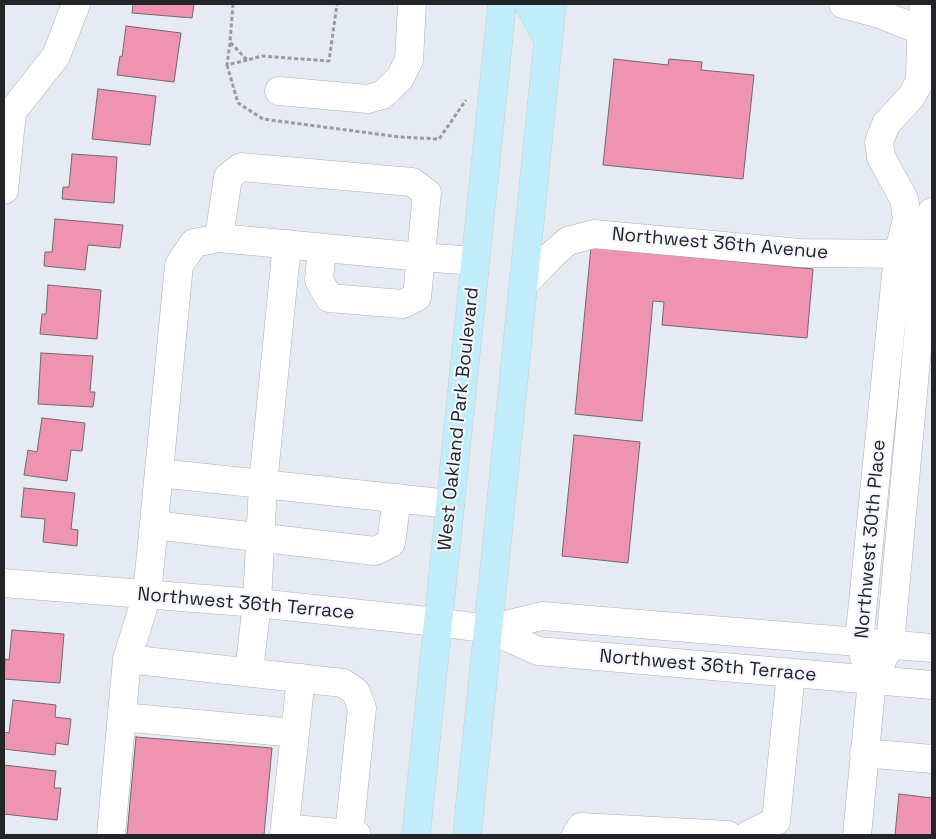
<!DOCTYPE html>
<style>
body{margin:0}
#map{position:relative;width:936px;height:839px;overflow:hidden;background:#e6ebf3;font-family:"Space Grotesk",sans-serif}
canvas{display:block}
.frame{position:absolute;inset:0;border:5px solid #232427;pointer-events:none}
</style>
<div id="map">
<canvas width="936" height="839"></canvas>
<div class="frame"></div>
</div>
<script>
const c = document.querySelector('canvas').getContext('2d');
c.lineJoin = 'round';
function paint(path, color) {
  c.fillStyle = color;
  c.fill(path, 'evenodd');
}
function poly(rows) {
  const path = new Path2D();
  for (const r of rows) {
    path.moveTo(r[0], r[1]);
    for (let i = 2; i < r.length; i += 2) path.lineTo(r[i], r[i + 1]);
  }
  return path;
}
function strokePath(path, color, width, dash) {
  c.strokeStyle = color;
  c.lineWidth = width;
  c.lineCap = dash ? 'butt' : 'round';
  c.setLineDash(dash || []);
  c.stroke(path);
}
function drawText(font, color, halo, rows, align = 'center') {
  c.font = font + ' "Space Grotesk",sans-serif';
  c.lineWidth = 4;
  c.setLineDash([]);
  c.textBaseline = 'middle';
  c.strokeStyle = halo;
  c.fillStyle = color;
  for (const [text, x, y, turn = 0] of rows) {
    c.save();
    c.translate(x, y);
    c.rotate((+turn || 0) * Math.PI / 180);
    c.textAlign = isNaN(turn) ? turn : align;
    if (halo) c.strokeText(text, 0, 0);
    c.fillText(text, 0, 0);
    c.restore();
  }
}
const building = poly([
 [133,4,194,4,192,18,132,13,133,4],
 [126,26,181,33,174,82,117,75,120,56,122,57,126,26],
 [614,59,668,65,669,59,702,62,701,70,754,75,743,179,603,165,614,59],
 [98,89,156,96,150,145,92,139,98,89],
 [72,154,117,157,114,203,62,199,63,187,69,187,72,154],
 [55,219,123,225,120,248,88,245,85,270,44,266,45,252,52,252,55,219],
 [591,247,813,269,807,338,662,325,664,302,653,301,642,421,575,414,591,247],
 [48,285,101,290,97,339,40,334,42,314,46,314,48,285],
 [41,353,93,356,90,392,95,392,93,407,38,404,41,353],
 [42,418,85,423,82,451,71,450,67,481,24,475,28,450,37,452,42,418],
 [574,435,640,442,628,563,562,556,574,435],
 [24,488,75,493,71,529,78,530,77,546,43,542,45,519,21,517,24,488],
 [12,630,64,634,60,683,4,679,5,659,9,660,12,630],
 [13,700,56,705,55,717,71,719,68,745,56,743,55,755,4,749,4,732,9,733,13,700],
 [136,737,272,748,264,835,127,835,136,737],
 [4,765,56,771,54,788,61,788,57,820,4,814,4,765],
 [899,794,932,798,932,835,895,835,899,794]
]);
const path = poly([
 [233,4,230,42,247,60,262,56,329,61,337,4],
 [230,43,227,65,247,60],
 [227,65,238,103,263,119,400,137,439,139,466,100]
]);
const minor = poly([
 [843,4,880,14,932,35],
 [279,91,368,99,382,95,400,78,409,60,412,4],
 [4,190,12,112,56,56,76,4],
 [219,238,228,177,241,167,412,182,427,193,417,297,403,304,329,298,319,280,322,248],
 [525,283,553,254,568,241,594,234,800,253,914,254],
 [159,473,450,504],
 [154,525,375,551,391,543,397,498],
 [4,583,257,603,437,622,489,629,538,651,932,685],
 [489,629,542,616,932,648],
 [127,659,343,683,356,692,362,708,349,835],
 [249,672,257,603,263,484,287,244],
 [872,680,859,642,898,255,907,219,904,199,881,157,879,142,886,124,911,97,920,81,921,30,924,4],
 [122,717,295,733],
 [864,753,932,759],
 [285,828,357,835],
 [111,835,127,659,147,595,179,265,194,243,219,238,421,257,475,261],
 [284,835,301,678],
 [576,835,581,827,728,835],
 [748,835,776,821,791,673],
 [857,835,872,680,890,645,929,217,932,212]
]);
const major = poly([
 [529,4,548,40],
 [416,835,502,4],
 [467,835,552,4]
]);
const streetNames = [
 ["Northwest 36th Avenue",720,244,5],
 ["West Oakland Park Boulevard",459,419,-84],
 ["Northwest 30th Place",871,539,-85],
 ["Northwest 36th Terrace",246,604,5],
 ["Northwest 36th Terrace",708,666,5]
];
paint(building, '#ee94b2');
strokePath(building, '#71686a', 1);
strokePath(minor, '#a9aeb6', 29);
strokePath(major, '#cacacb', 29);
strokePath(path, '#979ba1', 3, [4, 2.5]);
strokePath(minor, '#fff', 28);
strokePath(major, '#c1edfb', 28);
drawText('19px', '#232427', '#f4f8fe', streetNames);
</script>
